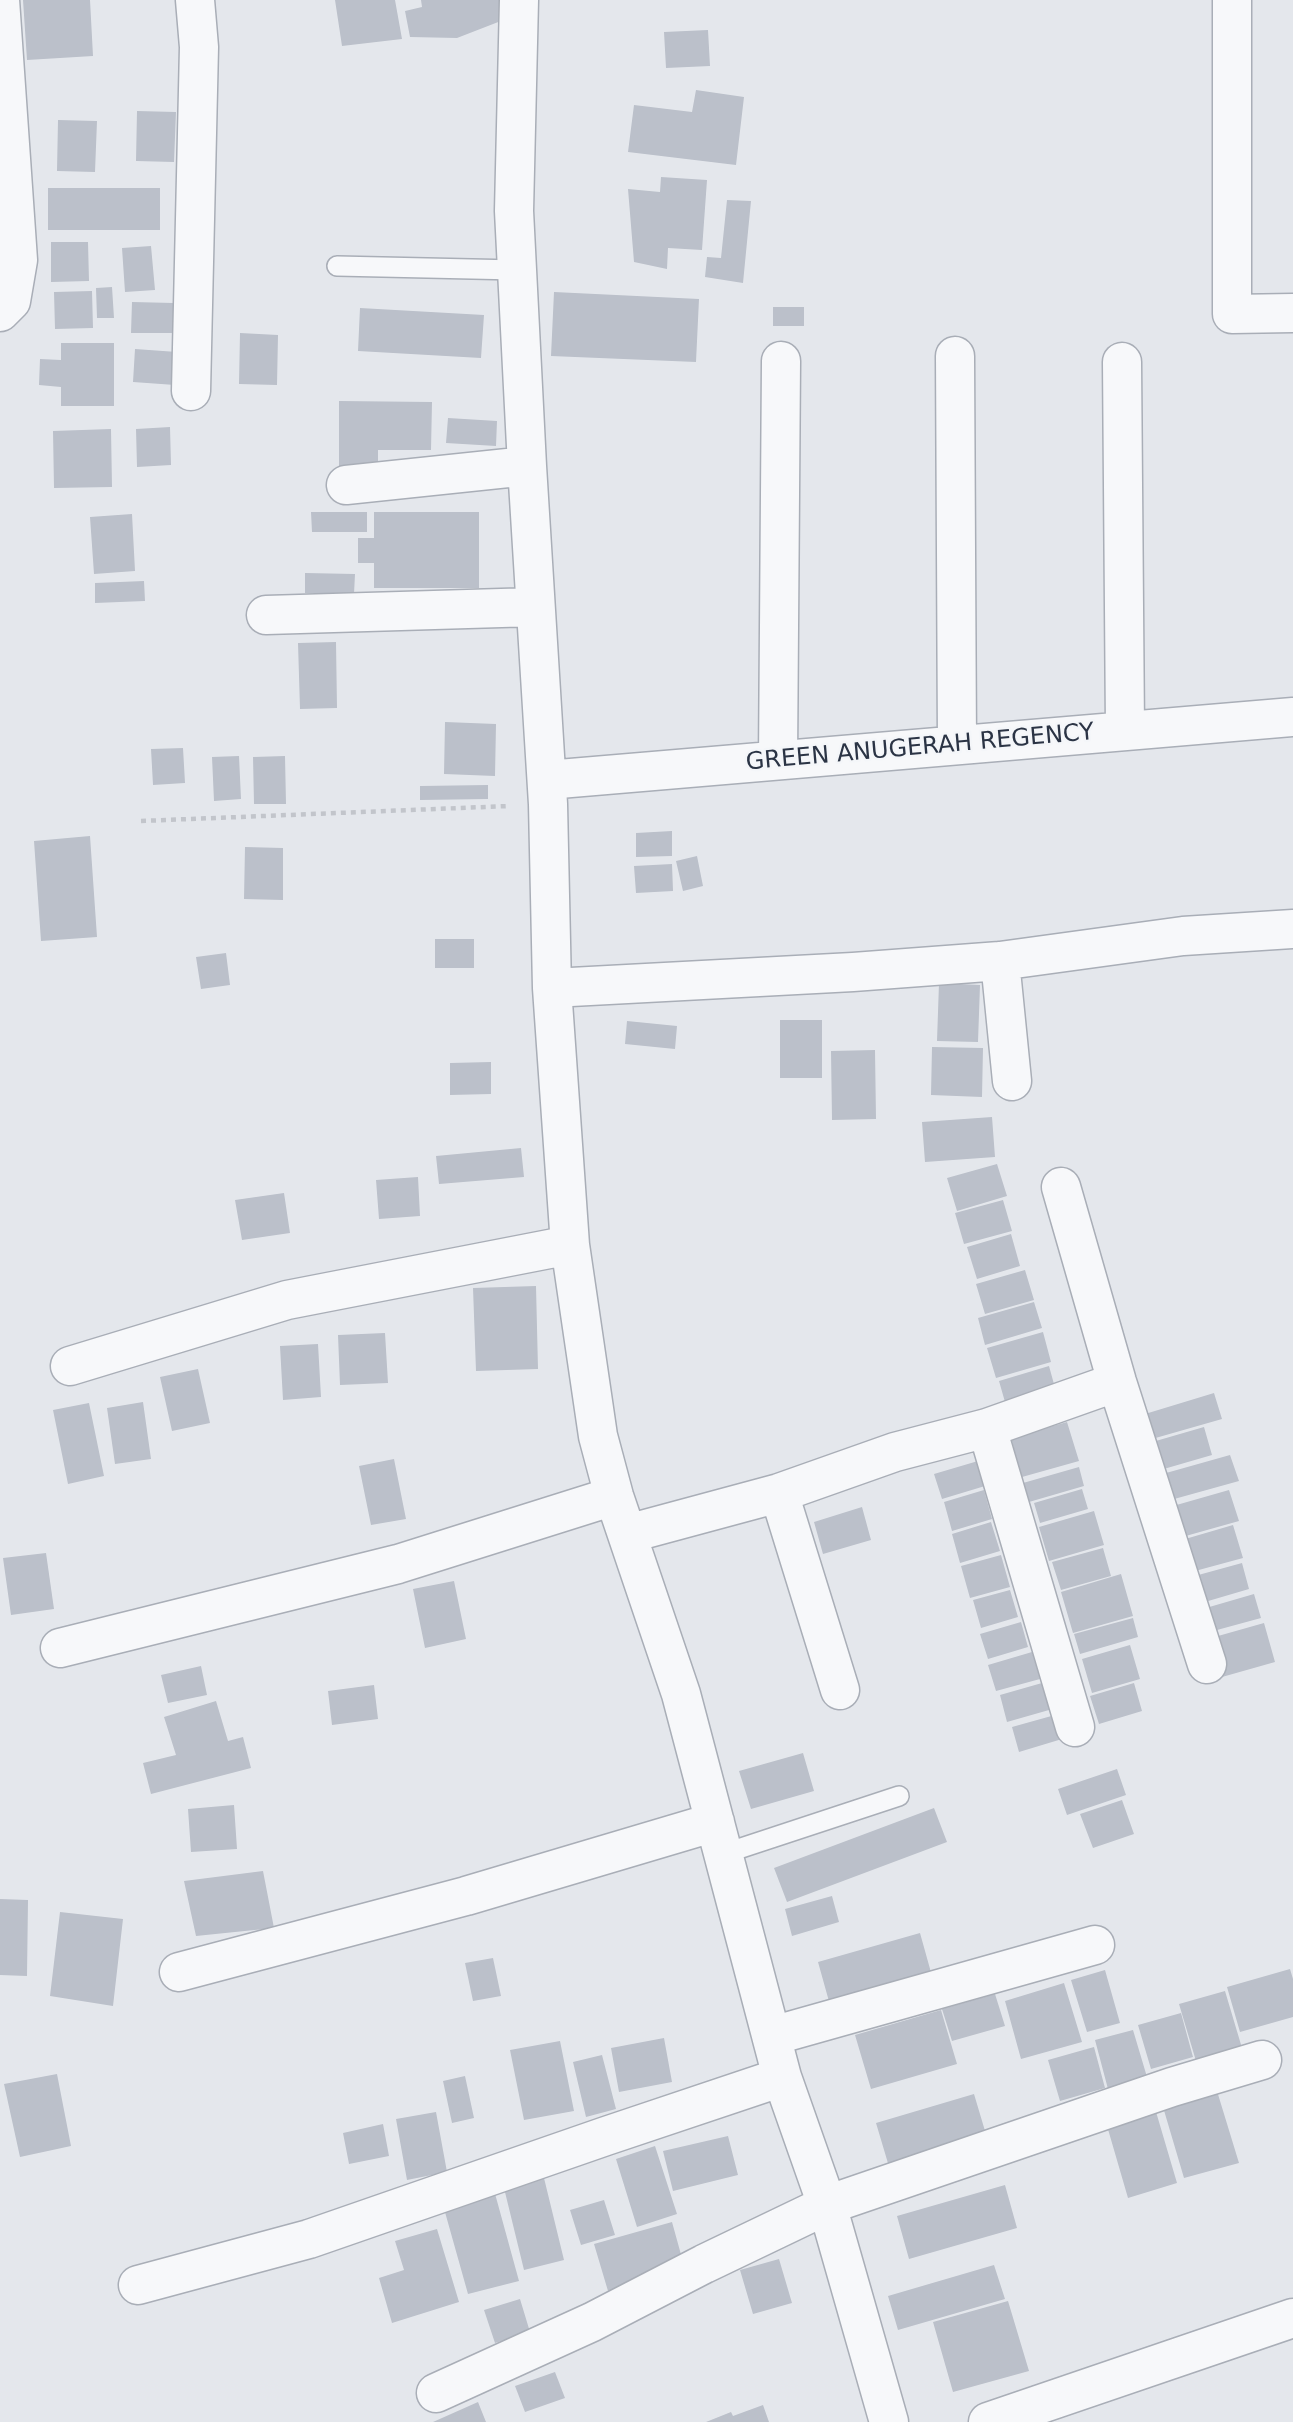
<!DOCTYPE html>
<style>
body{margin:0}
canvas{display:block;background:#e4e7ec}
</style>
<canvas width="1293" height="2422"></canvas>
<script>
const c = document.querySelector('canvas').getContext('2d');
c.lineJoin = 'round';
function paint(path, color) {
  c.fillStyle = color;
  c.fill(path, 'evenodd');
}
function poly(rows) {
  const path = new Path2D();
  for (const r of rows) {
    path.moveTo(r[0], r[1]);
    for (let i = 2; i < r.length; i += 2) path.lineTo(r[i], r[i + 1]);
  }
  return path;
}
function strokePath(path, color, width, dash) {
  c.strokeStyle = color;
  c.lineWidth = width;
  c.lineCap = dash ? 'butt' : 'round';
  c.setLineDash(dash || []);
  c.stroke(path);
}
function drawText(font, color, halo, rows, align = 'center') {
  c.font = font + ' "DejaVu Sans",sans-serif';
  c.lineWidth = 5;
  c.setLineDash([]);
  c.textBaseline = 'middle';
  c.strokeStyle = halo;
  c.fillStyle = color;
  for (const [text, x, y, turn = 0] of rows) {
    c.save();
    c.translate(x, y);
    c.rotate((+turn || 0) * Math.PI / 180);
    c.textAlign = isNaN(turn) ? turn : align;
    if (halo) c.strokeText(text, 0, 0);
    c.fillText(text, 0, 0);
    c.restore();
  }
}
const building = poly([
 [23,0,90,0,93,56,27,60],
 [335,0,395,0,402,39,342,46],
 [421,0,503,0,506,19,457,38,410,37,405,11,422,7],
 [708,30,710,66,666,68,664,32],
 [696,90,744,97,736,165,628,152,634,105,692,112],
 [137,111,176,112,174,162,136,161],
 [58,120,97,121,95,172,57,171],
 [661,177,707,180,702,250,668,248,667,269,634,262,628,189,660,192],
 [48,188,160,188,160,230,48,230],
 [727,200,751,201,743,283,705,277,707,257,721,258],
 [51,242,88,242,89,281,51,282],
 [151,246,155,290,125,292,122,248],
 [112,287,114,318,97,318,96,288],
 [92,291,93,328,55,329,54,292],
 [554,292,699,299,696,362,551,356],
 [132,302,174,303,173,333,131,333],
 [773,307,804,307,804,326,773,326],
 [360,308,484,315,481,358,358,351],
 [240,333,278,335,277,385,239,384],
 [61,343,114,343,114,406,61,406,61,387,39,385,40,359,61,360],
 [135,349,177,352,175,385,133,382],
 [339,401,432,402,431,450,378,450,378,479,339,478],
 [448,418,497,421,496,446,446,443],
 [170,427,171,465,137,467,136,429],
 [111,429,112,487,54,488,53,431],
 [311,512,367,512,367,532,312,532],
 [374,512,479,512,479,588,374,588,374,563,358,563,358,538,374,538],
 [132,514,135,571,94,574,90,517],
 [305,573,355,574,354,594,305,593],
 [144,581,145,601,95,603,95,583],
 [336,642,337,708,300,709,298,643],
 [445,722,496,724,495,776,444,774],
 [183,748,185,783,153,785,151,749],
 [239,756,241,799,214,801,212,757],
 [285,756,286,804,254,804,253,757],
 [488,785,488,799,420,800,420,786],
 [672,831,672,856,636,857,636,833],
 [90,836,97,937,41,941,34,841],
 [245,847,283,848,283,900,244,899],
 [697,856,703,886,683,891,676,861],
 [672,864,673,891,636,893,634,866],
 [435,939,474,939,474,968,435,968],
 [226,953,230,985,201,989,196,957],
 [939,983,980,985,978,1042,937,1041],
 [780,1020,822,1020,822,1078,780,1078],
 [627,1021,677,1026,675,1049,625,1044],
 [932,1047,983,1048,982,1097,931,1095],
 [875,1050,876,1119,832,1120,831,1051],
 [491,1062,491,1094,450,1095,450,1063],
 [992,1117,995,1157,925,1162,922,1122],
 [521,1148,524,1177,439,1184,436,1156],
 [997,1164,1007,1196,957,1211,947,1178],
 [418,1177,420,1216,379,1219,376,1180],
 [284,1193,290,1233,242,1240,235,1200],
 [1003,1200,1012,1231,964,1244,955,1213],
 [1011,1234,1020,1266,977,1279,967,1247],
 [1025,1270,1034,1300,985,1314,976,1284],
 [536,1286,538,1369,476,1371,473,1288],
 [1034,1302,1042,1328,985,1345,978,1318],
 [1043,1332,1051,1362,996,1378,987,1348],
 [385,1333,388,1383,340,1385,338,1335],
 [318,1344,321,1397,283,1400,280,1346],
 [1049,1366,1057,1395,1007,1409,999,1381],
 [198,1369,210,1423,172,1431,160,1377],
 [1214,1393,1222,1419,1152,1439,1145,1414],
 [143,1402,151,1459,115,1464,107,1408],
 [89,1403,104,1476,68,1484,53,1410],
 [1067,1422,1079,1461,1022,1477,1011,1438],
 [1204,1427,1212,1455,1150,1473,1142,1445],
 [1230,1455,1239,1481,1167,1501,1159,1475],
 [394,1459,406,1519,371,1525,359,1466],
 [978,1461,985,1486,942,1499,934,1474],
 [1079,1467,1084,1486,1029,1502,1023,1483],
 [1082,1489,1088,1509,1040,1523,1034,1503],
 [984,1490,992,1519,952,1531,944,1502],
 [1229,1490,1239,1521,1175,1539,1166,1508],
 [862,1507,871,1540,823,1554,814,1522],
 [1094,1511,1104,1545,1049,1561,1039,1527],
 [991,1522,1000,1551,960,1563,952,1534],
 [1233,1525,1243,1558,1184,1574,1175,1542],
 [1103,1548,1111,1576,1061,1590,1052,1562],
 [46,1553,54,1609,11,1615,3,1558],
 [1001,1555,1010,1587,970,1598,961,1566],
 [1242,1563,1249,1589,1198,1604,1191,1577],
 [1121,1574,1133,1616,1073,1633,1061,1592],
 [454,1581,466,1639,425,1648,413,1589],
 [1010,1590,1018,1617,981,1628,973,1600],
 [1254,1594,1261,1618,1206,1633,1199,1610],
 [1133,1618,1138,1637,1080,1654,1074,1634],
 [1021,1622,1028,1647,988,1659,980,1634],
 [1264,1623,1275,1662,1222,1677,1211,1638],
 [1130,1645,1140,1679,1092,1693,1082,1659],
 [1032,1652,1040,1679,996,1691,988,1665],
 [201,1666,207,1695,168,1703,161,1675],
 [1049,1681,1056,1708,1007,1722,1000,1695],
 [1134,1683,1142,1711,1099,1724,1090,1696],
 [374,1685,378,1719,332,1725,328,1691],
 [216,1701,228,1741,243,1737,251,1768,151,1794,143,1763,176,1755,164,1717],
 [1055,1715,1062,1739,1019,1752,1012,1727],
 [803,1753,814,1791,751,1809,739,1771],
 [1117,1769,1126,1795,1067,1815,1058,1789],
 [1122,1800,1134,1834,1093,1848,1080,1814],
 [234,1805,237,1849,191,1852,188,1809],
 [934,1808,947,1842,787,1902,774,1868],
 [263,1871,274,1928,196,1936,184,1881],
 [832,1896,839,1922,792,1936,785,1909],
 [0,1899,28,1900,27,1976,0,1975],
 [60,1912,123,1919,113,2006,50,1996],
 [920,1933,932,1976,830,2005,818,1962],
 [493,1958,501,1996,473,2001,465,1963],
 [1290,1969,1293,1979,1293,2017,1240,2032,1227,1987],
 [1105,1970,1120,2023,1087,2032,1071,1980],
 [1064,1983,1082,2042,1021,2059,1005,2001],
 [1225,1991,1242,2048,1196,2061,1179,2004],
 [995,1994,1005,2026,952,2041,942,2009],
 [941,2010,957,2064,871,2089,855,2035],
 [1181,2013,1193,2057,1151,2069,1138,2025],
 [1133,2030,1147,2077,1108,2089,1095,2040],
 [664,2038,672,2082,619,2092,611,2048],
 [560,2041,574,2111,524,2120,510,2050],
 [1094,2047,1105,2088,1060,2101,1048,2060],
 [602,2055,616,2109,586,2117,573,2062],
 [57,2074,71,2146,20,2157,4,2084],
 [465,2076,474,2118,452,2123,443,2081],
 [1217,2091,1239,2163,1184,2178,1163,2107],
 [974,2094,988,2141,890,2170,876,2123],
 [1154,2105,1177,2183,1128,2198,1105,2119],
 [436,2112,447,2172,407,2180,396,2119],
 [383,2124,389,2156,349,2164,343,2133],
 [728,2136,738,2175,673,2191,663,2151],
 [655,2146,677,2214,637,2227,616,2159],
 [544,2178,564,2260,524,2270,504,2188],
 [1005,2185,1017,2228,909,2259,897,2216],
 [494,2190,519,2281,468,2294,443,2205],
 [604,2200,615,2235,581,2245,570,2210],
 [672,2222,685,2269,608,2291,594,2244],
 [437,2229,459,2302,392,2323,379,2278,404,2270,395,2241],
 [779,2259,792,2303,753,2314,740,2270],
 [994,2265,1005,2299,898,2330,888,2296],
 [520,2299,530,2332,495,2343,484,2310],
 [1008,2301,1029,2371,953,2392,933,2322],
 [555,2372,565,2398,525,2412,515,2386],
 [478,2402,486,2422,433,2422],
 [763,2405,769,2422,706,2422,731,2412,733,2416]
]);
const path = poly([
 [141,821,509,806]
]);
const lane = poly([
 [337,266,517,270],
 [723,1854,899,1796]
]);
const street = poly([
 [519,0,514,211,527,466,548,804,552,988,570,1245,598,1436,614,1496,681,1694,782,2077,827,2205,889,2422],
 [1232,0,1232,314,1293,313],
 [0,312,11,301,18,260,0,0],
 [955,356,957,745],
 [1122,362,1125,730],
 [191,391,199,47,195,0],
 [346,485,527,466],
 [266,615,535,607],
 [778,760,781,361],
 [547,780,1293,717],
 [1000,961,1012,1081],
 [552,988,853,972,1000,961,1183,936,1293,929],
 [1061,1187,1117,1382,1207,1664],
 [70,1366,287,1300,570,1245],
 [987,1428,1075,1727],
 [779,1493,840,1690],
 [627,1534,779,1493,895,1452,987,1428,1117,1382],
 [60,1648,398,1564,614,1496],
 [179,1972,466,1896,715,1822],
 [772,2036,1095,1945],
 [138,2285,309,2239,606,2136,782,2077],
 [436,2393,592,2322,704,2264,827,2205,1172,2087,1262,2060],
 [988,2422,1293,2318]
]);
const streetNames = [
 ["GREEN ANUGERAH REGENCY",920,748,-5]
];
paint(building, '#bbc0ca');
strokePath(lane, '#a9aeb7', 22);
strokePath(street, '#a9aeb7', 41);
strokePath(path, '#c2c5cb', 4.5, [5, 5]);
strokePath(lane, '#f7f8fa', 19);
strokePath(street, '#f7f8fa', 38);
drawText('24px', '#2b3445', '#f4f6f9', streetNames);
</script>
